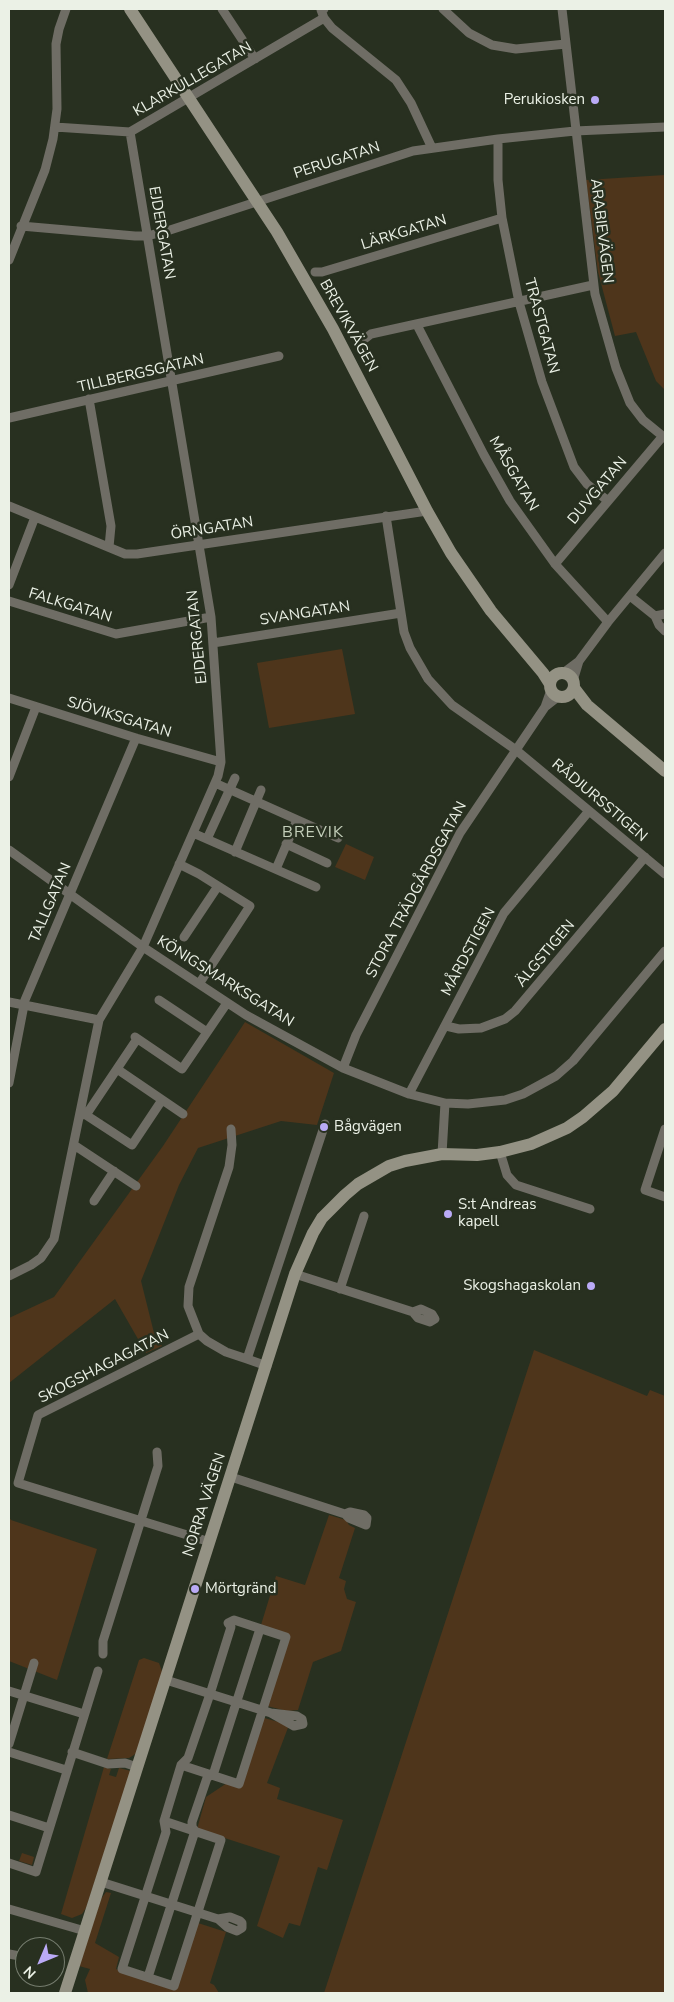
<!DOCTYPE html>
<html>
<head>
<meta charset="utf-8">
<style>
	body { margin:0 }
	#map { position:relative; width:674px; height:2002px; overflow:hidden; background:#283020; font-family:"Nunito Sans",sans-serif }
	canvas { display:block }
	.frame { position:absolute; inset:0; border:10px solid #ebf1e6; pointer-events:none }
	.north { position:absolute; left:15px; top:1937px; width:50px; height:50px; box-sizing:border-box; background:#283020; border:1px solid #767d6f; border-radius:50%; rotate:225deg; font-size:14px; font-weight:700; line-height:20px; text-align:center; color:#ebf1e6 }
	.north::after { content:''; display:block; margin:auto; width:18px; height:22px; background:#baaaf6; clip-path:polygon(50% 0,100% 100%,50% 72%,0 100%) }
</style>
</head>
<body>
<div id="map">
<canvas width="674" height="2002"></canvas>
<div class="frame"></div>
<div class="north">N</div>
</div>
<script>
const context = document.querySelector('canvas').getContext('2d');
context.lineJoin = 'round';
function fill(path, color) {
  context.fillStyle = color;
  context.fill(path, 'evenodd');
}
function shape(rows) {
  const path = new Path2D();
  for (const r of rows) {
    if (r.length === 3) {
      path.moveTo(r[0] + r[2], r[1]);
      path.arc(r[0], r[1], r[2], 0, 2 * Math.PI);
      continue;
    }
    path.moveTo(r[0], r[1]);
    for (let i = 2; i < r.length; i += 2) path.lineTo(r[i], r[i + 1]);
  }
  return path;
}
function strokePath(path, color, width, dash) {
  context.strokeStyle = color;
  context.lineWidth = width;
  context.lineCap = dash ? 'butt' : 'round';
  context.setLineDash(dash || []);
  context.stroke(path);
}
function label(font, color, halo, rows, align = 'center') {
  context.font = font + ' "Nunito Sans",sans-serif';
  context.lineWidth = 5;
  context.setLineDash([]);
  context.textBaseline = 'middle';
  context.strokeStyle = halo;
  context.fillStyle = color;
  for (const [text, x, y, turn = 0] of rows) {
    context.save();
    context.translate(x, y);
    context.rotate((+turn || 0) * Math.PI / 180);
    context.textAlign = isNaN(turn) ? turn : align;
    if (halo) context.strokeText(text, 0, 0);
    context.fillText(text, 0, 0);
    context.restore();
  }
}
const green = shape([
	[665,175,665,390,656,381,636,332,615,336,598,272,586,180],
	[342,649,355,714,269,728,257,663],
	[346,844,374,857,365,880,335,867],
	[245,1022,334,1073,317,1125,281,1121,198,1148,179,1185,141,1281,154,1333,162,1346,146,1353,115,1299,9,1383,9,1318,54,1297,163,1146],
	[534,1350,647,1396,650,1390,665,1396,665,1993,324,1993],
	[329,1515,346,1520,349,1525,355,1528,339,1578,346,1581,344,1589,347,1599,356,1602,341,1651,313,1662,298,1710,287,1711,267,1706,289,1635,261,1625,276,1576,305,1585],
	[9,1517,11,1520,97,1549,57,1680,9,1661],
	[144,1658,159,1663,163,1674,137,1753,129,1758,107,1759,139,1660],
	[261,1717,289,1725,267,1783,280,1788,277,1799,343,1820,327,1870,318,1867,300,1926,289,1923,283,1938,257,1926,280,1856,197,1829,206,1797,227,1783,239,1787],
	[104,1767,111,1769,109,1775,116,1777,119,1768,131,1771,86,1908,82,1914,72,1918,61,1914],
	[22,1853,34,1857,32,1865,19,1861],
	[106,1892,111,1893,95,1943,119,1957,116,1969,177,1989,198,1923,226,1932,210,1983,214,1985,219,1993,88,1993,85,1980,90,1969,79,1966,101,1899]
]);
const street = shape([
	[222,9,255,59],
	[443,9,469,33,492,45,516,49,566,44],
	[562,9,595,294,616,368,630,403,643,420,665,438],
	[324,18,332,28,396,80,411,103,432,148],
	[55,127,130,132,324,18,321,10,324,9],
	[498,139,498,180,502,218,519,302,542,382,574,467,587,484,608,501],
	[21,226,135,236,147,236,167,231,413,151,498,139,575,131,665,127],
	[9,260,45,170,53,139,57,109,56,44,59,29,66,9],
	[315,272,322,272,502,218],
	[417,325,484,455,510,501,555,564,608,622],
	[362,341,371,334,593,285],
	[89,399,111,526,109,547],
	[9,418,279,356],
	[9,506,125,554,137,554,427,511],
	[386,516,404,632,410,648,428,679,452,705,516,750,665,874],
	[555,564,663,436],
	[9,585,35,517],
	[630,596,655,616,659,625,665,631],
	[9,601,116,634,211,617],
	[655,616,665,614],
	[213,643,401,613],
	[563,673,579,661,608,622,665,553],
	[573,681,579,661],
	[9,698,136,738,221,762],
	[545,707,551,690],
	[9,777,36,707],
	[215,783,338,838],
	[193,833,316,887],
	[207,839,235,778],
	[286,844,327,863],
	[9,850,143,947,246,1015,343,1068,409,1094,445,1103,468,1104,505,1100,523,1094,556,1076,573,1061,665,951],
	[235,852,261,790],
	[179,864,199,874,250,906,199,984],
	[276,869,297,820],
	[184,937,218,886],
	[159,1000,207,1032],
	[9,1002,99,1020],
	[446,1026,459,1029,481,1028,505,1019,515,1011,645,857],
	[135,1037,182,1069,227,1003],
	[343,1068,356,1035,460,833,545,707,559,696],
	[117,1069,183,1114],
	[9,1083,25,1000,136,738],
	[409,1094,504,913,589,811],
	[80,1114,86,1115,132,1145,162,1100],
	[86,1115,137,1039],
	[231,1129,232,1145,229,1167,189,1287,188,1306,199,1334,207,1341,226,1352,247,1359,325,1124],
	[665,1129,645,1190,665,1197],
	[74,1145,136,1186],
	[500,1152,507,1175,516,1185,590,1209],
	[442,1154,445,1103],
	[94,1201,114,1171],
	[295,1274,413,1312,418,1318,430,1322,435,1319,432,1314,421,1309,413,1312],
	[9,1276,31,1265,41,1258,54,1239,99,1020,143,947,218,776,221,762,211,617,130,132],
	[340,1289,364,1216],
	[199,1334,38,1415,18,1483,210,1542],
	[247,1359,267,1366],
	[231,1477,345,1514,349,1518,366,1525,367,1518,364,1515,350,1512,345,1514],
	[103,1654,103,1641,158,1466,157,1452],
	[166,1680,271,1713,294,1726,303,1724,302,1719,297,1716,271,1713],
	[9,1691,84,1714],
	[9,1744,34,1663],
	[9,1752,66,1770],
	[72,1752,108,1764,125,1763,137,1767],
	[9,1815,49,1828],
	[164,1821,221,1840,174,1986,122,1969,166,1832,164,1821,181,1765,188,1758,210,1694,231,1627,228,1623,234,1620,286,1637,239,1784,181,1765],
	[9,1863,36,1872,98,1671],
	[101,1882,218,1919,227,1927,237,1931,242,1928,242,1923,240,1921,230,1917,218,1919],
	[9,1909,85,1931],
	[9,1954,25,1957],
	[148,1977,195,1831,192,1827,192,1822,207,1778,214,1772,260,1629]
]);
const secondary = shape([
	[130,9,277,232,333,329,427,511,451,553,491,611,543,673,550,684],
	[562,685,12],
	[574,688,587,705,665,771],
	[65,1993,295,1274,313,1233,322,1218,345,1195,358,1184,389,1166,405,1161,442,1154,477,1155,500,1152,531,1144,567,1128,583,1117,613,1091,665,1029]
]);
const markers = [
	[595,100,5,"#baaaf6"],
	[324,1127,5,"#baaaf6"],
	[448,1214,5,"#baaaf6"],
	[591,1286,5,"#baaaf6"],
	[195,1589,5,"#baaaf6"]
];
const streetNames = [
	["KLARKULLEGATAN",193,80,-30],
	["PERUGATAN",337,161,-18],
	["ARABIEVÄGEN",601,231,83],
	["EJDERGATAN",161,233,80],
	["LÄRKGATAN",404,233,-17],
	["BREVIKVÄGEN",348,326,61],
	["TRASTGATAN",541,326,75],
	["TILLBERGSGATAN",141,374,-13],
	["MÅSGATAN",513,474,60],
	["DUVGATAN",598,491,-50],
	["ÖRNGATAN",212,529,-9],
	["FALKGATAN",70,606,17],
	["SVANGATAN",305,614,-9],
	["EJDERGATAN",198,637,-96],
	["SJÖVIKSGATAN",119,718,17],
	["RÅDJURSSTIGEN",599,801,40],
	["STORA TRÄDGÅRDSGATAN",417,890,-62],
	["TALLGATAN",51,903,-67],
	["MÅRDSTIGEN",469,952,-62],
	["ÄLGSTIGEN",546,954,-50],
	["KÖNIGSMARKSGATAN",225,982,32],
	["SKOGSHAGAGATAN",104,1367,-27],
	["NORRA VÄGEN",205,1505,-72]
];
const poiNames = [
	["Perukiosken",585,100,"right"],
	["Bågvägen",334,1127],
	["S:t Andreas",458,1205],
	["kapell",458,1222],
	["Skogshagaskolan",581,1286,"right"],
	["Mörtgränd",205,1589]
];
const neighbourhoodNames = [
	["BREVIK",313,833]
];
fill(green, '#4e351b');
strokePath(street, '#6f6d65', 9);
strokePath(secondary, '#949284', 12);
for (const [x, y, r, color] of markers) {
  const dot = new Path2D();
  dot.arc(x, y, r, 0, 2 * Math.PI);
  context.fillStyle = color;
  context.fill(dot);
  strokePath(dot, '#283020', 2);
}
label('15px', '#ebf1e6', '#283020', streetNames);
label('15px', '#ebf1e6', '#283020', poiNames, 'left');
context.letterSpacing = '1px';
label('16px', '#c4cfba', '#283020', neighbourhoodNames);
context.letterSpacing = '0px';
</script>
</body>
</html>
